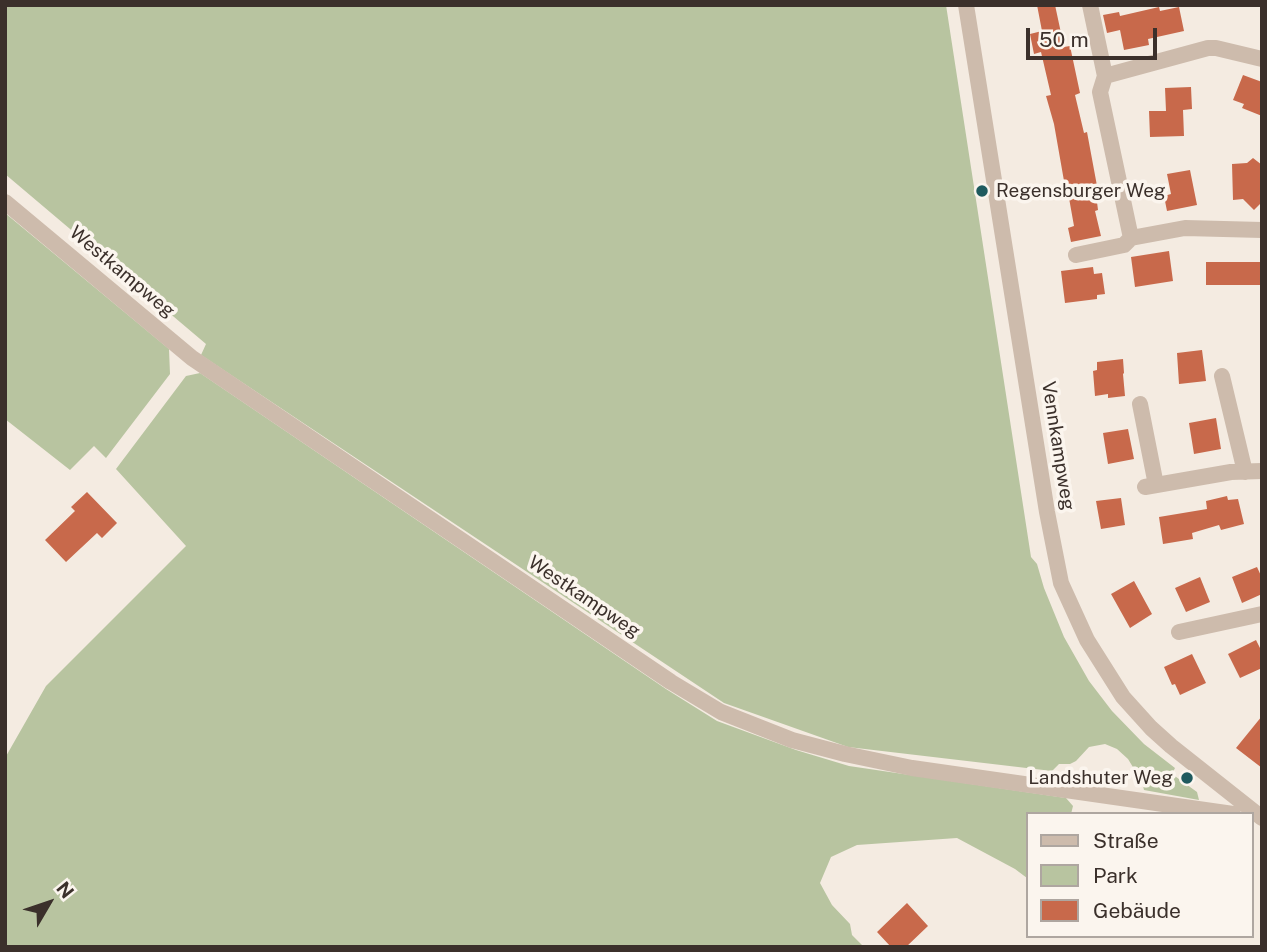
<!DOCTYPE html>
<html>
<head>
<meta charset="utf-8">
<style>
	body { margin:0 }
	#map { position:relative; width:1267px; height:952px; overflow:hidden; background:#f4ebe1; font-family:"Public Sans",sans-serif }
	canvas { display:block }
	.frame { position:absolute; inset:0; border:7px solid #3b302b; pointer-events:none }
	.legend { position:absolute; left:1026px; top:812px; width:228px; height:126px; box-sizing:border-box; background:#fbf5ee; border:2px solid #aea6a0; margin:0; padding:9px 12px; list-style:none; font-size:21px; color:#3b302b }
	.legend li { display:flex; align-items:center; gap:14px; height:35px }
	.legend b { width:35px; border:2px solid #aea6a0 }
	.north { position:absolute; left:14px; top:868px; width:70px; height:70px; -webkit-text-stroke:5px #fbf5ee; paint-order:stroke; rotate:51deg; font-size:19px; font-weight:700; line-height:28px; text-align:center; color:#3b302b }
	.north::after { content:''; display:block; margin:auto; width:24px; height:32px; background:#3b302b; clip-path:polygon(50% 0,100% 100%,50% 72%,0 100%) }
	.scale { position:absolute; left:1026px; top:28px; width:131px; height:32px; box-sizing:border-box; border:4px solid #3b302b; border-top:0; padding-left:9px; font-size:21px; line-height:24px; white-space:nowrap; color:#3b302b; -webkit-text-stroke:5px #fbf5ee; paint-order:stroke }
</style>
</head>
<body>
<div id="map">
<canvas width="1267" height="952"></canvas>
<div class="frame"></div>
<ul class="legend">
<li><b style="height:9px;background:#cdbbac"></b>Straße</li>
<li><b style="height:19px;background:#b8c4a0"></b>Park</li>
<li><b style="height:19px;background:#c8694b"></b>Gebäude</li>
</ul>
<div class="north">N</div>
<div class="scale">50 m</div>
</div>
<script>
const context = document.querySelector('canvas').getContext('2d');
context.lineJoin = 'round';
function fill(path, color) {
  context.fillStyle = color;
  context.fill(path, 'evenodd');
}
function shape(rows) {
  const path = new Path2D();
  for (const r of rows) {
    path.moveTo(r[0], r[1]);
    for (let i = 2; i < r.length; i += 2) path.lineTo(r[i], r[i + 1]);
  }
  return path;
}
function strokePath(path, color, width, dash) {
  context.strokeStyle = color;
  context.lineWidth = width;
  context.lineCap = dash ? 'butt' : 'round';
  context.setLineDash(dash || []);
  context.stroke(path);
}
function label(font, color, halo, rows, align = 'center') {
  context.font = font + ' "Public Sans",sans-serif';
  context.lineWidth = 7;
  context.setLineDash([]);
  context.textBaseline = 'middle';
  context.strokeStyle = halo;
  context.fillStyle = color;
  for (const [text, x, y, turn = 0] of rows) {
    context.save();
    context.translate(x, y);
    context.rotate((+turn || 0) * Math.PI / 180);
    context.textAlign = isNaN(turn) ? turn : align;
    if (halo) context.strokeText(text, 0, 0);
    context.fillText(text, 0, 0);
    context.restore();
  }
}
const green = shape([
	[5,5,946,5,1031,557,1037,564,1044,588,1064,637,1089,681,1112,711,1144,744,1175,768,1172,774,1197,792,1199,800,1144,790,1142,782,1128,759,1117,749,1105,744,1089,747,1076,761,1070,764,1059,764,1052,771,848,747,724,703,201,355,206,344,5,174],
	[5,213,169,349,170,374,106,458,94,446,70,470,5,419],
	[200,373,666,689,717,721,796,750,849,766,1066,798,1073,806,1071,814,1027,814,1027,878,1015,869,957,838,857,845,831,857,820,883,832,905,850,924,852,935,864,947,5,947,5,758,46,686,186,546,116,469,186,376]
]);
const building = shape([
	[1037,5,1055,5,1064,47,1070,46,1080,93,1075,95,1084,133,1087,132,1100,202,1097,202,1098,210,1095,211,1101,236,1071,242,1068,228,1074,226,1069,198,1067,198,1054,124,1046,96,1051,95,1041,52,1034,54,1030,34,1042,31],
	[1159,7,1160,11,1179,7,1184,31,1148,39,1149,45,1124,50,1120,30,1107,33,1103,15,1119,12,1120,16],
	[1243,75,1262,82,1262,116,1242,108,1244,104,1233,100],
	[1191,87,1192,109,1183,110,1184,136,1150,137,1149,111,1166,111,1165,88],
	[1253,158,1262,165,1262,202,1254,210,1243,199,1233,200,1232,164,1247,163],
	[1190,170,1197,205,1167,211,1164,196,1171,194,1167,174],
	[1169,251,1173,281,1135,287,1131,257],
	[1206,262,1262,262,1262,285,1206,285],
	[1093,267,1094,274,1102,273,1105,294,1097,295,1097,299,1065,303,1061,271],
	[1202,350,1206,381,1179,384,1177,353],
	[1123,359,1124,373,1123,374,1125,396,1108,398,1108,394,1095,396,1093,371,1097,370,1097,362],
	[1216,418,1221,449,1194,454,1189,423],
	[1128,429,1134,459,1108,464,1103,433],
	[87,492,117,523,102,538,97,533,66,562,45,540,75,511,71,507],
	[1227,496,1228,500,1238,499,1244,524,1221,530,1219,525,1192,533,1193,539,1163,544,1159,517,1207,509,1206,501],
	[1121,498,1125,525,1101,529,1096,501],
	[1257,567,1262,578,1262,594,1242,603,1232,577],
	[1200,577,1210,602,1186,612,1175,588],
	[1134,581,1152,614,1130,628,1111,594],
	[1256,640,1262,652,1262,668,1240,678,1228,654],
	[1192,654,1206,683,1180,695,1175,684,1172,685,1164,667],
	[1262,716,1262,768,1236,748],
	[907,903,928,926,906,947,891,947,877,932]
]);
const street = shape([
	[966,5,1047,512,1061,583,1087,640,1123,697,1151,728,1171,746,1262,818],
	[1090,5,1105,76],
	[1262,59,1216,48,1208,48,1105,76,1100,92,1131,238,1185,228,1262,230],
	[5,202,192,358,671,682,721,712,792,740,845,754,912,768,1233,814],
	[1076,255,1124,245,1131,238],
	[1222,376,1245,472],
	[1140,404,1156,485],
	[1145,487,1231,472,1262,471],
	[1179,632,1262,614]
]);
const markers = [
	[982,191,7,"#1f5a5e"],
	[1187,778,7,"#1f5a5e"]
];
const poiNames = [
	["Regensburger Weg",996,191],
	["Landshuter Weg",1173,778,"right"]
];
const streetNames = [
	["Westkampweg",122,272,40],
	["Vennkampweg",1058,446,81],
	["Westkampweg",584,597,34]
];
fill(green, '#b8c4a0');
fill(building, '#c8694b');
strokePath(street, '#cdbbac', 16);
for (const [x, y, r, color] of markers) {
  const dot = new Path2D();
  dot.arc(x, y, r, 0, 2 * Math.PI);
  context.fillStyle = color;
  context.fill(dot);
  strokePath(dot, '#fbf5ee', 2.5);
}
label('19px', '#3b302b', '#fbf5ee', poiNames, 'left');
label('19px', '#3b302b', '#fbf5ee', streetNames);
</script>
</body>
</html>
